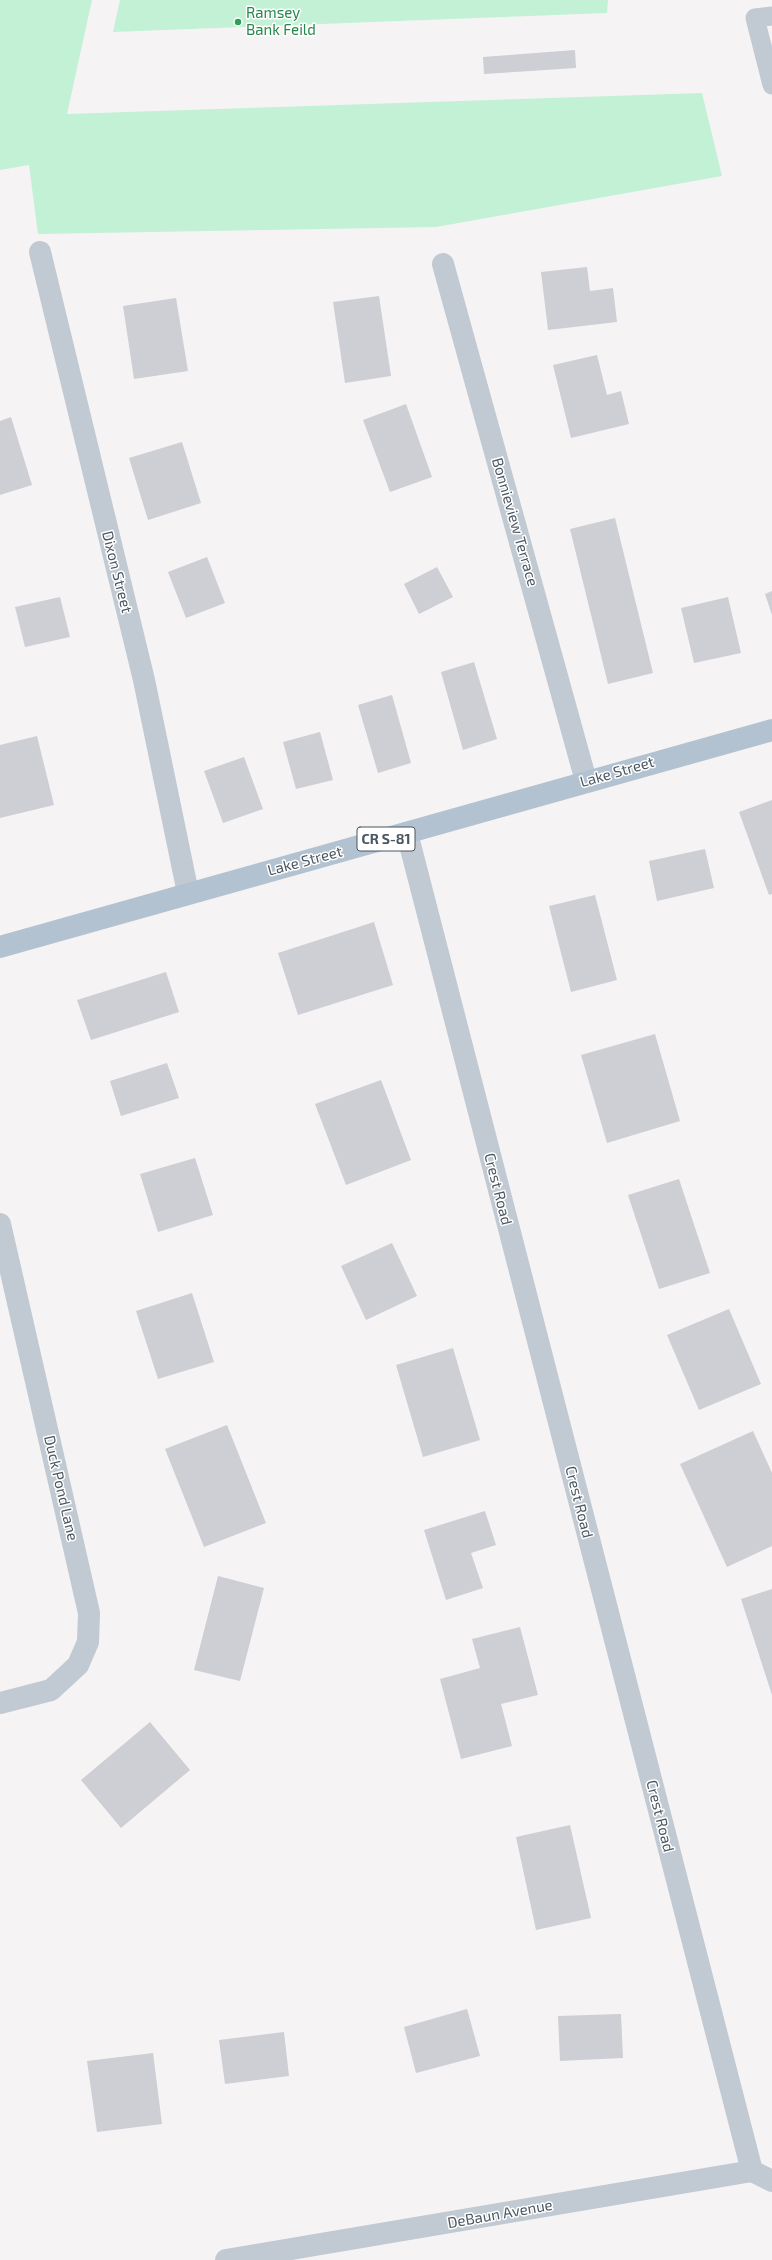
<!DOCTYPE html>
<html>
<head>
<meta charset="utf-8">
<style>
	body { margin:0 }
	canvas { display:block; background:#f5f3f3 }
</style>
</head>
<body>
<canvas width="772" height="2260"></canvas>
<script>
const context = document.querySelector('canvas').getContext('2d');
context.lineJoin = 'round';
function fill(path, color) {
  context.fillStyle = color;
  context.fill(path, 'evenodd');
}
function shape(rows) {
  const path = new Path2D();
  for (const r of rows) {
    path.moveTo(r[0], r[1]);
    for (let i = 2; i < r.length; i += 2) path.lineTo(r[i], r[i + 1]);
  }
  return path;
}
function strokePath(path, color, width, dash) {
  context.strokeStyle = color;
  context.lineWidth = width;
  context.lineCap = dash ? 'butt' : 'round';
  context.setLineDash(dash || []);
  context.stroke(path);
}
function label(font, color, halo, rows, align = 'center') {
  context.font = font + ' "Exo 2",sans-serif';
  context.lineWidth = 3;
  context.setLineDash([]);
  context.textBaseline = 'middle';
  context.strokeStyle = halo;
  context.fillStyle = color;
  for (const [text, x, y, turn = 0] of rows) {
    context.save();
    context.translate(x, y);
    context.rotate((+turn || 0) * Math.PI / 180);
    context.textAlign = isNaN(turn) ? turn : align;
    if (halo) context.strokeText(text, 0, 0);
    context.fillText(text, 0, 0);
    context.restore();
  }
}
const green = shape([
	[0,0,92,0,67,114,702,93,722,176,436,227,38,234,29,165,0,170],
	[120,0,608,0,607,13,113,32]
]);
const building = shape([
	[575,50,576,68,484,74,483,57],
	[587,267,590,291,613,288,617,322,548,330,541,272],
	[379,296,391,376,345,383,333,302],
	[176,298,188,371,134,379,123,306],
	[597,355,607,395,621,391,629,424,571,438,553,365],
	[406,404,432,477,390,492,363,420],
	[11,417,32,485,0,495,0,421],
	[182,442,201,503,148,520,129,458],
	[615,518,653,673,608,684,570,529],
	[207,557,225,603,186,618,168,572],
	[437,567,453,597,419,614,404,584],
	[772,591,772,615,765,594],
	[60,597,70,637,25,647,15,607],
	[728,597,741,653,694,663,681,608],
	[474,662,497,739,463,750,441,672],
	[392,695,411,763,378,773,358,705],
	[320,732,333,780,296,789,283,742],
	[37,736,54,805,0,818,0,745],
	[244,757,263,809,223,823,204,771],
	[772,800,772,894,769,895,739,812],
	[705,849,714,888,657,901,649,861],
	[595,895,617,980,571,992,549,906],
	[374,922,393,985,298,1015,278,953],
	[166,972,179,1012,91,1040,77,1000],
	[655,1034,680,1121,607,1143,581,1055],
	[167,1063,179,1098,121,1116,110,1081],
	[381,1080,411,1160,346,1185,315,1104],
	[195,1158,213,1215,158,1232,140,1174],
	[679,1179,710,1273,659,1289,628,1195],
	[392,1243,417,1296,366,1320,341,1266],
	[192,1293,214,1362,158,1379,136,1311],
	[729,1309,761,1384,699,1410,667,1335],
	[453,1348,480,1440,423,1457,396,1365],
	[227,1425,266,1523,204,1547,165,1449],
	[753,1431,772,1473,772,1546,727,1567,680,1464],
	[485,1511,496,1545,471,1553,483,1588,446,1600,424,1530],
	[218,1576,264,1588,240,1681,194,1670],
	[772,1589,772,1695,741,1599],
	[520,1627,538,1695,501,1704,512,1746,461,1759,440,1679,480,1668,472,1639],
	[150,1722,190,1770,121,1828,81,1780],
	[570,1825,591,1918,536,1930,516,1837],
	[467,2009,480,2056,416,2073,404,2027],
	[621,2014,623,2058,560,2061,558,2016],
	[284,2032,289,2076,225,2084,219,2040],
	[153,2053,162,2124,97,2132,87,2061]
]);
const lane = shape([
	[772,16,755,18,772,85]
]);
const street = shape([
	[40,252,144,680,188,893],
	[443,264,586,781],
	[407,833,752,2171],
	[0,1224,89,1613,88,1642,78,1665,51,1690,0,1703],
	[226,2260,752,2171,772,2181]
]);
const primary = shape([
	[0,947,772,730]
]);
const markers = [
	[238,22,4,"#2e9e5b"]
];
const shields = [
	[386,839,58]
];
const shieldNames = [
	["CR S-81",386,839]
];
const leisureNames = [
	["Ramsey",246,13],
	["Bank Feild",246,30]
];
const streetNames = [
	["Bonnieview Terrace",515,522,74],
	["Dixon Street",117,572,76],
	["Lake Street",617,772,-16],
	["Lake Street",305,861,-15],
	["Crest Road",498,1189,76],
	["Duck Pond Lane",61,1488,77],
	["Crest Road",579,1502,76],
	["Crest Road",660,1816,76],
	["DeBaun Avenue",500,2214,-10]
];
fill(green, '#c3f1d5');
fill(building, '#cdcfd5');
strokePath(lane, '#c1cad2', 19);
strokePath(street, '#c1cad2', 22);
strokePath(primary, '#b3c2d1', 22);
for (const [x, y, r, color] of markers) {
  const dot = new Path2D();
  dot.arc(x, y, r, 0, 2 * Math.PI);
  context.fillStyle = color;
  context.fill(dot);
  strokePath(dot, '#fff', 1.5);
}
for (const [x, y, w] of shields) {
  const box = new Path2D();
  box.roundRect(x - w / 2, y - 12, w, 24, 3);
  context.fillStyle = '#fff';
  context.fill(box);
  strokePath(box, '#4a5661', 1);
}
label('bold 14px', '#4a5661', null, shieldNames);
label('15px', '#27864d', '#fff', leisureNames, 'left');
label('15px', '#4a5661', '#fff', streetNames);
</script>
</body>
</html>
